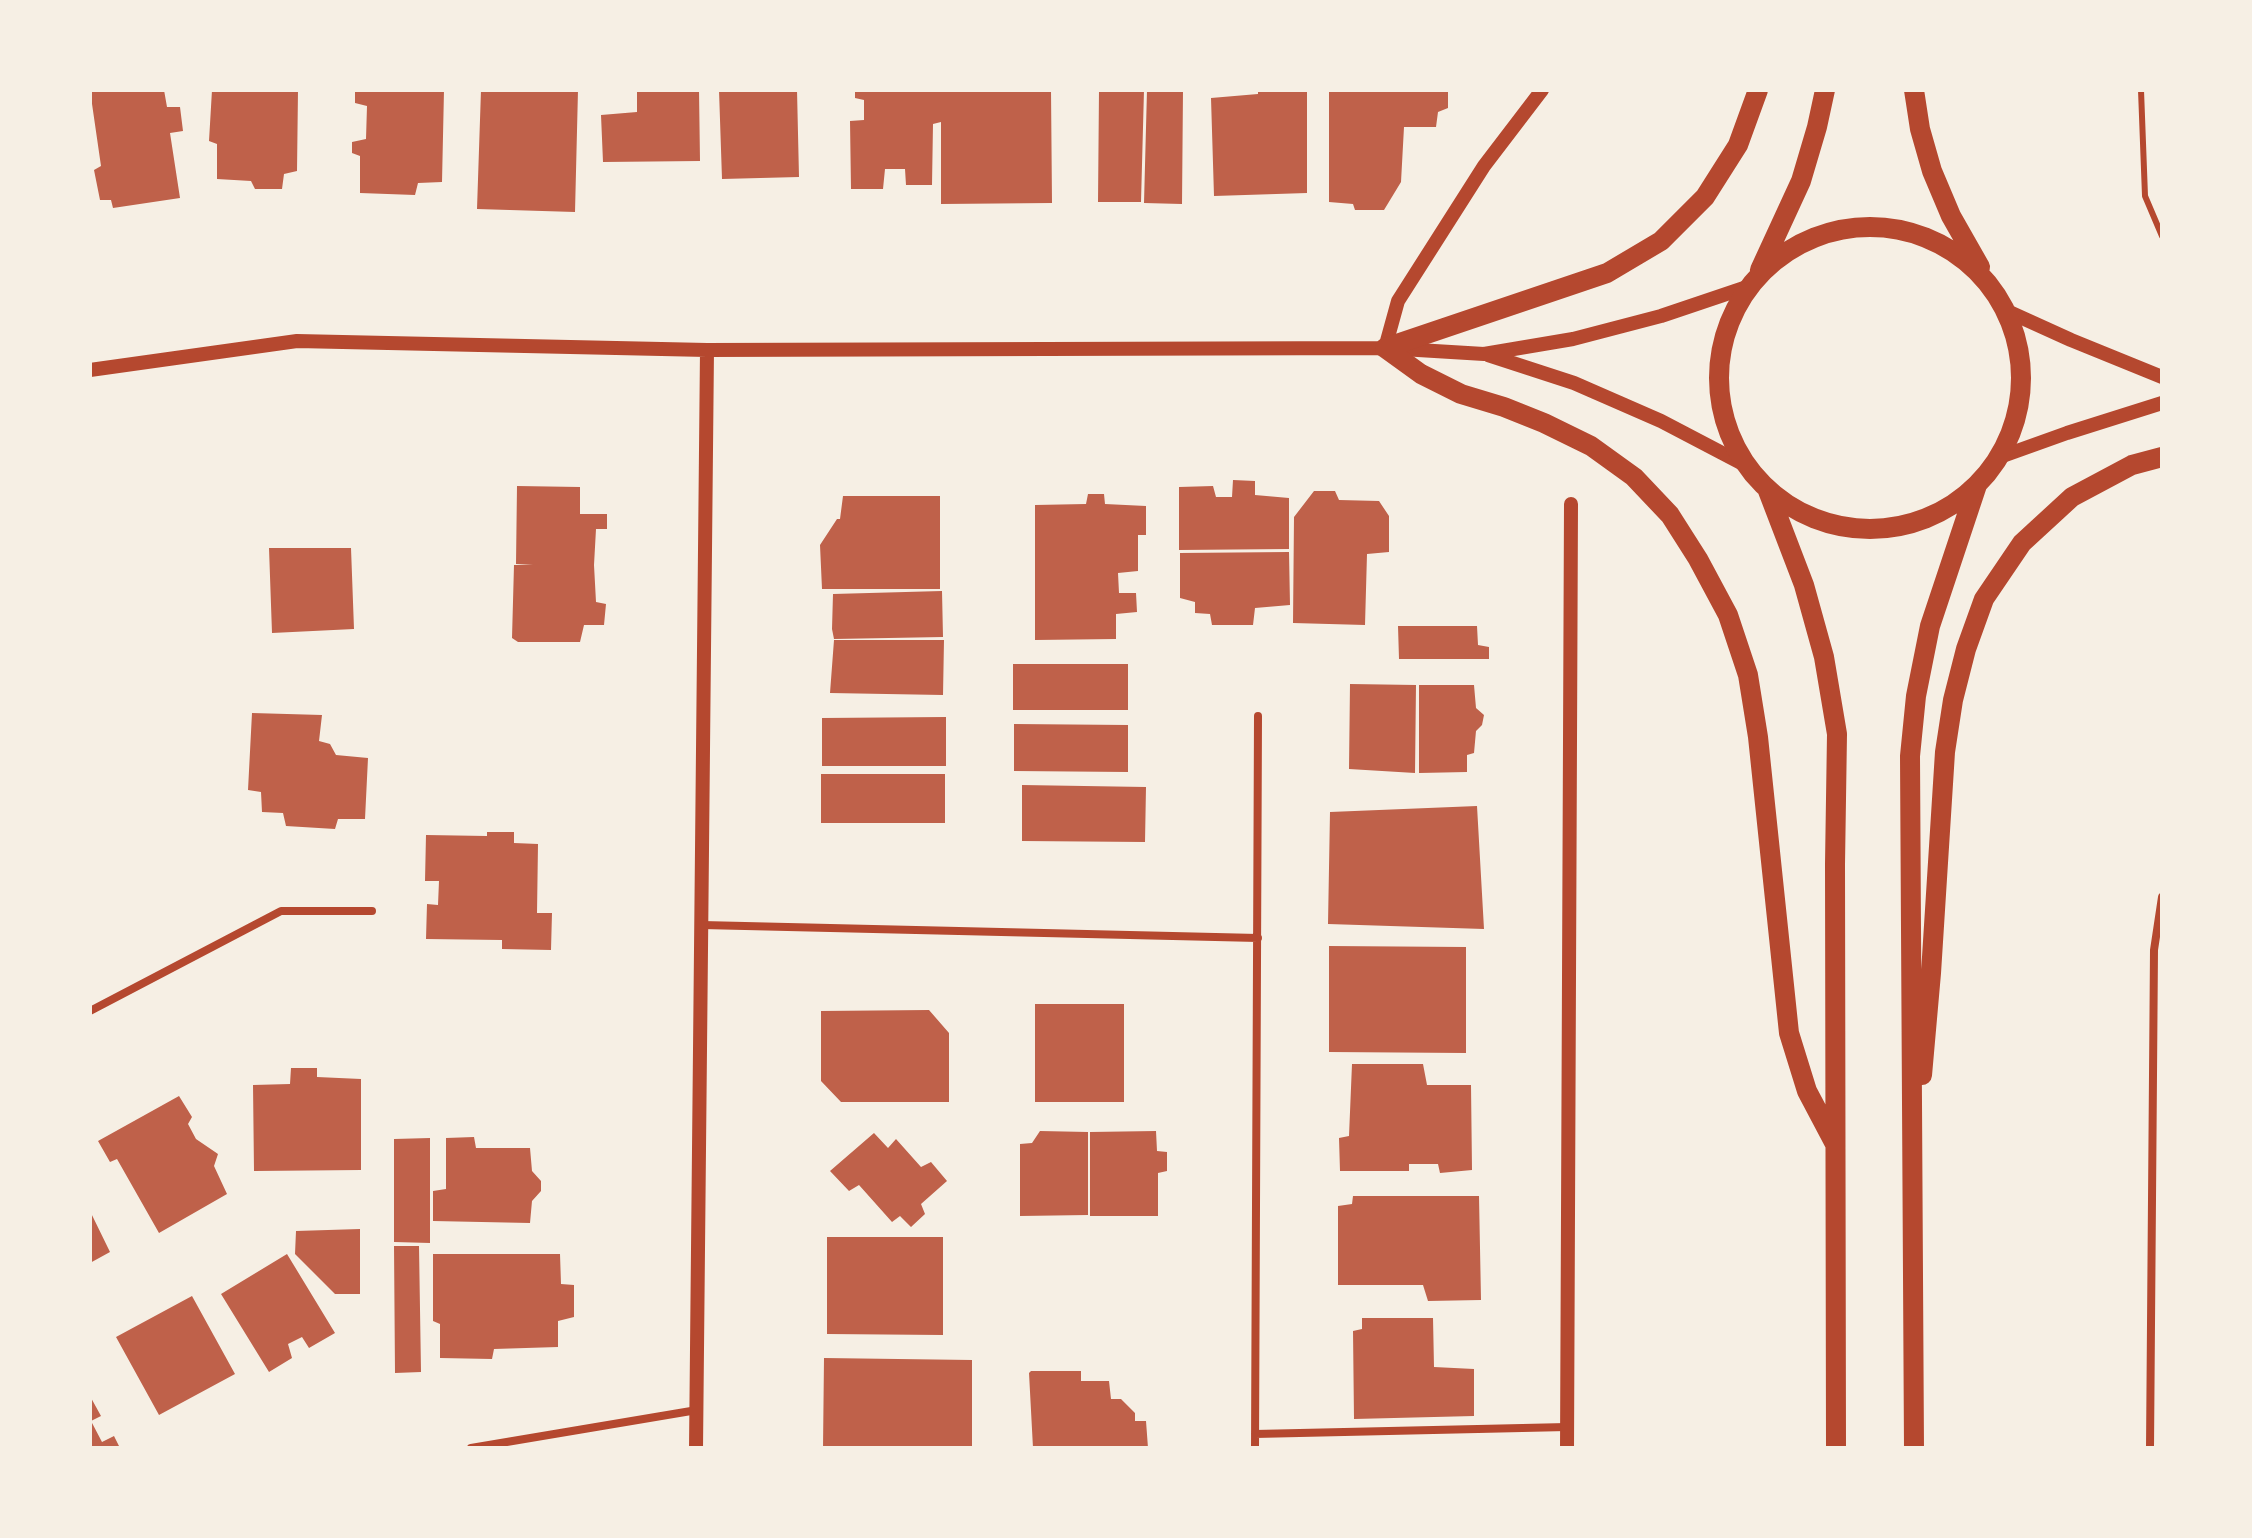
<!DOCTYPE html>
<html>
<head>
<meta charset="utf-8">
<style>
	body { margin:0 }
	#map { position:relative; width:2252px; height:1538px; overflow:hidden; background:#f6efe4; font-family:"Noto Sans",sans-serif }
	canvas { display:block }
	.frame { position:absolute; inset:0; border:92px solid #f6efe4; pointer-events:none }
</style>
</head>
<body>
<div id="map">
<canvas width="2252" height="1538"></canvas>
<div class="frame"></div>
</div>
<script>
const context = document.querySelector('canvas').getContext('2d');
context.lineJoin = 'round';
function fill(path, color) {
  context.fillStyle = color;
  context.fill(path, 'evenodd');
}
function shape(rows) {
  const path = new Path2D();
  for (const r of rows) {
    if (r.length === 3) {
      path.moveTo(r[0] + r[2], r[1]);
      path.arc(r[0], r[1], r[2], 0, 2 * Math.PI);
      continue;
    }
    path.moveTo(r[0], r[1]);
    for (let i = 2; i < r.length; i += 2) path.lineTo(r[i], r[i + 1]);
  }
  return path;
}
function strokePath(path, color, width, dash) {
  context.strokeStyle = color;
  context.lineWidth = width;
  context.lineCap = dash ? 'butt' : 'round';
  context.setLineDash(dash || []);
  context.stroke(path);
}
const building = shape([
	[90,90,164,90,167,107,180,107,183,131,170,133,180,198,113,208,111,200,100,200,94,170,101,166],
	[212,90,298,90,297,171,284,174,282,189,255,189,251,181,217,179,217,144,209,141],
	[355,90,444,90,442,182,418,183,415,195,360,193,360,156,352,153,352,142,366,139,367,106,355,103],
	[481,90,578,90,575,212,477,209],
	[637,90,699,90,700,161,603,162,601,115,637,112],
	[719,90,797,90,799,177,722,179],
	[855,90,1051,90,1052,203,941,204,941,122,933,124,932,185,906,185,905,169,885,169,883,189,851,189,850,121,864,120,864,100,855,98],
	[1099,90,1144,90,1141,202,1098,202],
	[1147,90,1183,90,1182,204,1144,203],
	[1258,90,1307,90,1307,193,1214,196,1211,98,1258,94],
	[1329,90,1448,90,1448,108,1438,112,1436,127,1404,127,1401,182,1384,210,1355,210,1353,204,1329,202],
	[1233,480,1255,481,1255,495,1289,498,1289,549,1179,550,1179,487,1213,486,1216,497,1232,497],
	[517,486,580,487,580,514,607,514,607,529,596,529,594,565,596,602,606,604,604,625,584,625,580,642,518,642,512,638,514,565,533,565,516,564],
	[1314,491,1335,491,1339,500,1379,501,1389,516,1389,552,1367,554,1365,625,1293,623,1294,517],
	[1088,494,1104,494,1105,504,1146,506,1146,535,1138,535,1138,571,1118,573,1119,593,1136,593,1137,612,1116,614,1116,639,1035,640,1035,505,1086,504],
	[843,496,940,496,940,589,822,589,820,545,837,519,840,519],
	[269,548,351,548,354,629,272,633],
	[1289,552,1290,605,1255,608,1253,625,1212,625,1210,614,1195,613,1195,602,1180,598,1180,553],
	[942,591,943,637,834,639,832,629,833,594],
	[1398,626,1477,626,1478,645,1489,647,1489,659,1399,659],
	[834,640,944,640,943,695,830,693],
	[1013,664,1128,664,1128,710,1013,710],
	[1350,684,1416,685,1415,773,1349,769],
	[1419,685,1474,685,1476,708,1484,715,1482,725,1476,731,1474,753,1467,755,1467,772,1419,773],
	[252,713,322,715,319,741,330,744,336,755,368,758,365,819,338,819,335,829,286,826,283,813,262,812,261,792,248,790],
	[946,717,946,766,822,766,822,718],
	[1014,724,1128,725,1128,772,1014,771],
	[821,774,945,774,945,823,821,823],
	[1022,785,1146,787,1145,842,1022,841],
	[1477,806,1484,929,1328,924,1330,812],
	[487,832,514,832,514,843,538,844,537,913,552,913,551,950,502,949,502,940,426,939,427,904,438,905,439,881,425,881,426,835,487,836],
	[1329,946,1466,947,1466,1053,1329,1052],
	[1035,1004,1124,1004,1124,1102,1035,1102],
	[929,1010,949,1033,949,1102,841,1102,821,1081,821,1011],
	[1352,1064,1423,1064,1427,1085,1471,1085,1472,1170,1440,1173,1438,1164,1409,1164,1409,1171,1340,1171,1339,1138,1349,1136],
	[291,1068,317,1068,317,1077,361,1079,361,1170,254,1171,253,1085,290,1084],
	[179,1096,192,1117,188,1124,196,1139,218,1154,214,1166,227,1194,159,1233,117,1159,110,1162,98,1141],
	[1040,1131,1088,1132,1088,1215,1020,1216,1020,1144,1032,1143],
	[1156,1131,1157,1151,1167,1152,1167,1171,1158,1173,1158,1216,1090,1216,1090,1132],
	[874,1133,888,1148,896,1139,921,1167,931,1162,947,1181,921,1204,925,1214,911,1227,900,1216,892,1222,859,1185,849,1191,830,1171],
	[474,1137,476,1148,530,1148,532,1171,541,1181,541,1191,532,1201,530,1223,433,1221,433,1191,446,1189,446,1138],
	[430,1138,430,1243,394,1242,394,1139],
	[1353,1196,1479,1196,1481,1300,1428,1301,1423,1285,1338,1285,1338,1206,1352,1204],
	[90,1211,110,1252,90,1263],
	[360,1229,360,1294,335,1294,295,1254,296,1231],
	[827,1237,943,1237,943,1335,827,1334],
	[394,1246,419,1246,421,1372,395,1373],
	[287,1254,335,1333,309,1348,302,1337,288,1344,292,1358,269,1372,221,1294],
	[433,1254,560,1254,561,1284,574,1285,574,1317,558,1321,558,1347,494,1349,492,1359,440,1358,440,1324,433,1321],
	[192,1296,235,1374,159,1415,116,1337],
	[1362,1318,1433,1318,1434,1367,1474,1369,1474,1416,1354,1419,1353,1331,1362,1329],
	[824,1358,972,1360,972,1448,823,1448],
	[1031,1371,1081,1371,1081,1381,1109,1381,1111,1399,1121,1399,1135,1413,1135,1421,1146,1421,1148,1448,1033,1448,1029,1373],
	[90,1396,101,1416,91,1421,102,1442,114,1436,120,1448,90,1448]
]);
const service = shape([
	[2141,90,2145,196,2162,236]
]);
const minor = shape([
	[702,925,1258,938],
	[90,1011,281,911,372,911],
	[1255,1434,1567,1427],
	[471,1448,697,1410],
	[1255,1448,1258,716],
	[2150,1448,2154,950,2162,897]
]);
const tertiary = shape([
	[2007,311,2071,340,2162,377],
	[1385,348,1398,301,1484,166,1542,90],
	[1488,355,1574,383,1661,421,1745,465],
	[90,370,297,341,707,350,1385,348,1484,354,1573,339,1661,316,1747,287],
	[2000,457,2067,433,2162,403],
	[696,1448,707,350],
	[1567,1448,1571,504]
]);
const primary = shape([
	[1914,90,1920,129,1932,171,1951,216,1980,267],
	[1870,378,151],
	[1760,270,1801,181,1817,127,1825,90],
	[1385,348,1421,374,1461,394,1504,407,1544,423,1591,446,1634,477,1670,515,1698,559,1728,615,1748,675,1758,737,1789,1033,1807,1091,1835,1144],
	[1385,348,1607,273,1661,241,1705,197,1738,145,1758,90],
	[1768,491,1804,585,1824,657,1837,734,1835,864,1836,1448],
	[1922,1075,1931,973,1945,752,1953,700,1966,649,1984,599,2022,543,2072,497,2132,465,2162,457],
	[1914,1448,1910,756,1916,696,1930,626,1977,485]
]);
fill(building, '#bf614a');
strokePath(service, '#b5482f', 6);
strokePath(minor, '#b5482f', 8);
strokePath(tertiary, '#b5482f', 14);
strokePath(primary, '#b5482f', 20);
</script>
</body>
</html>
